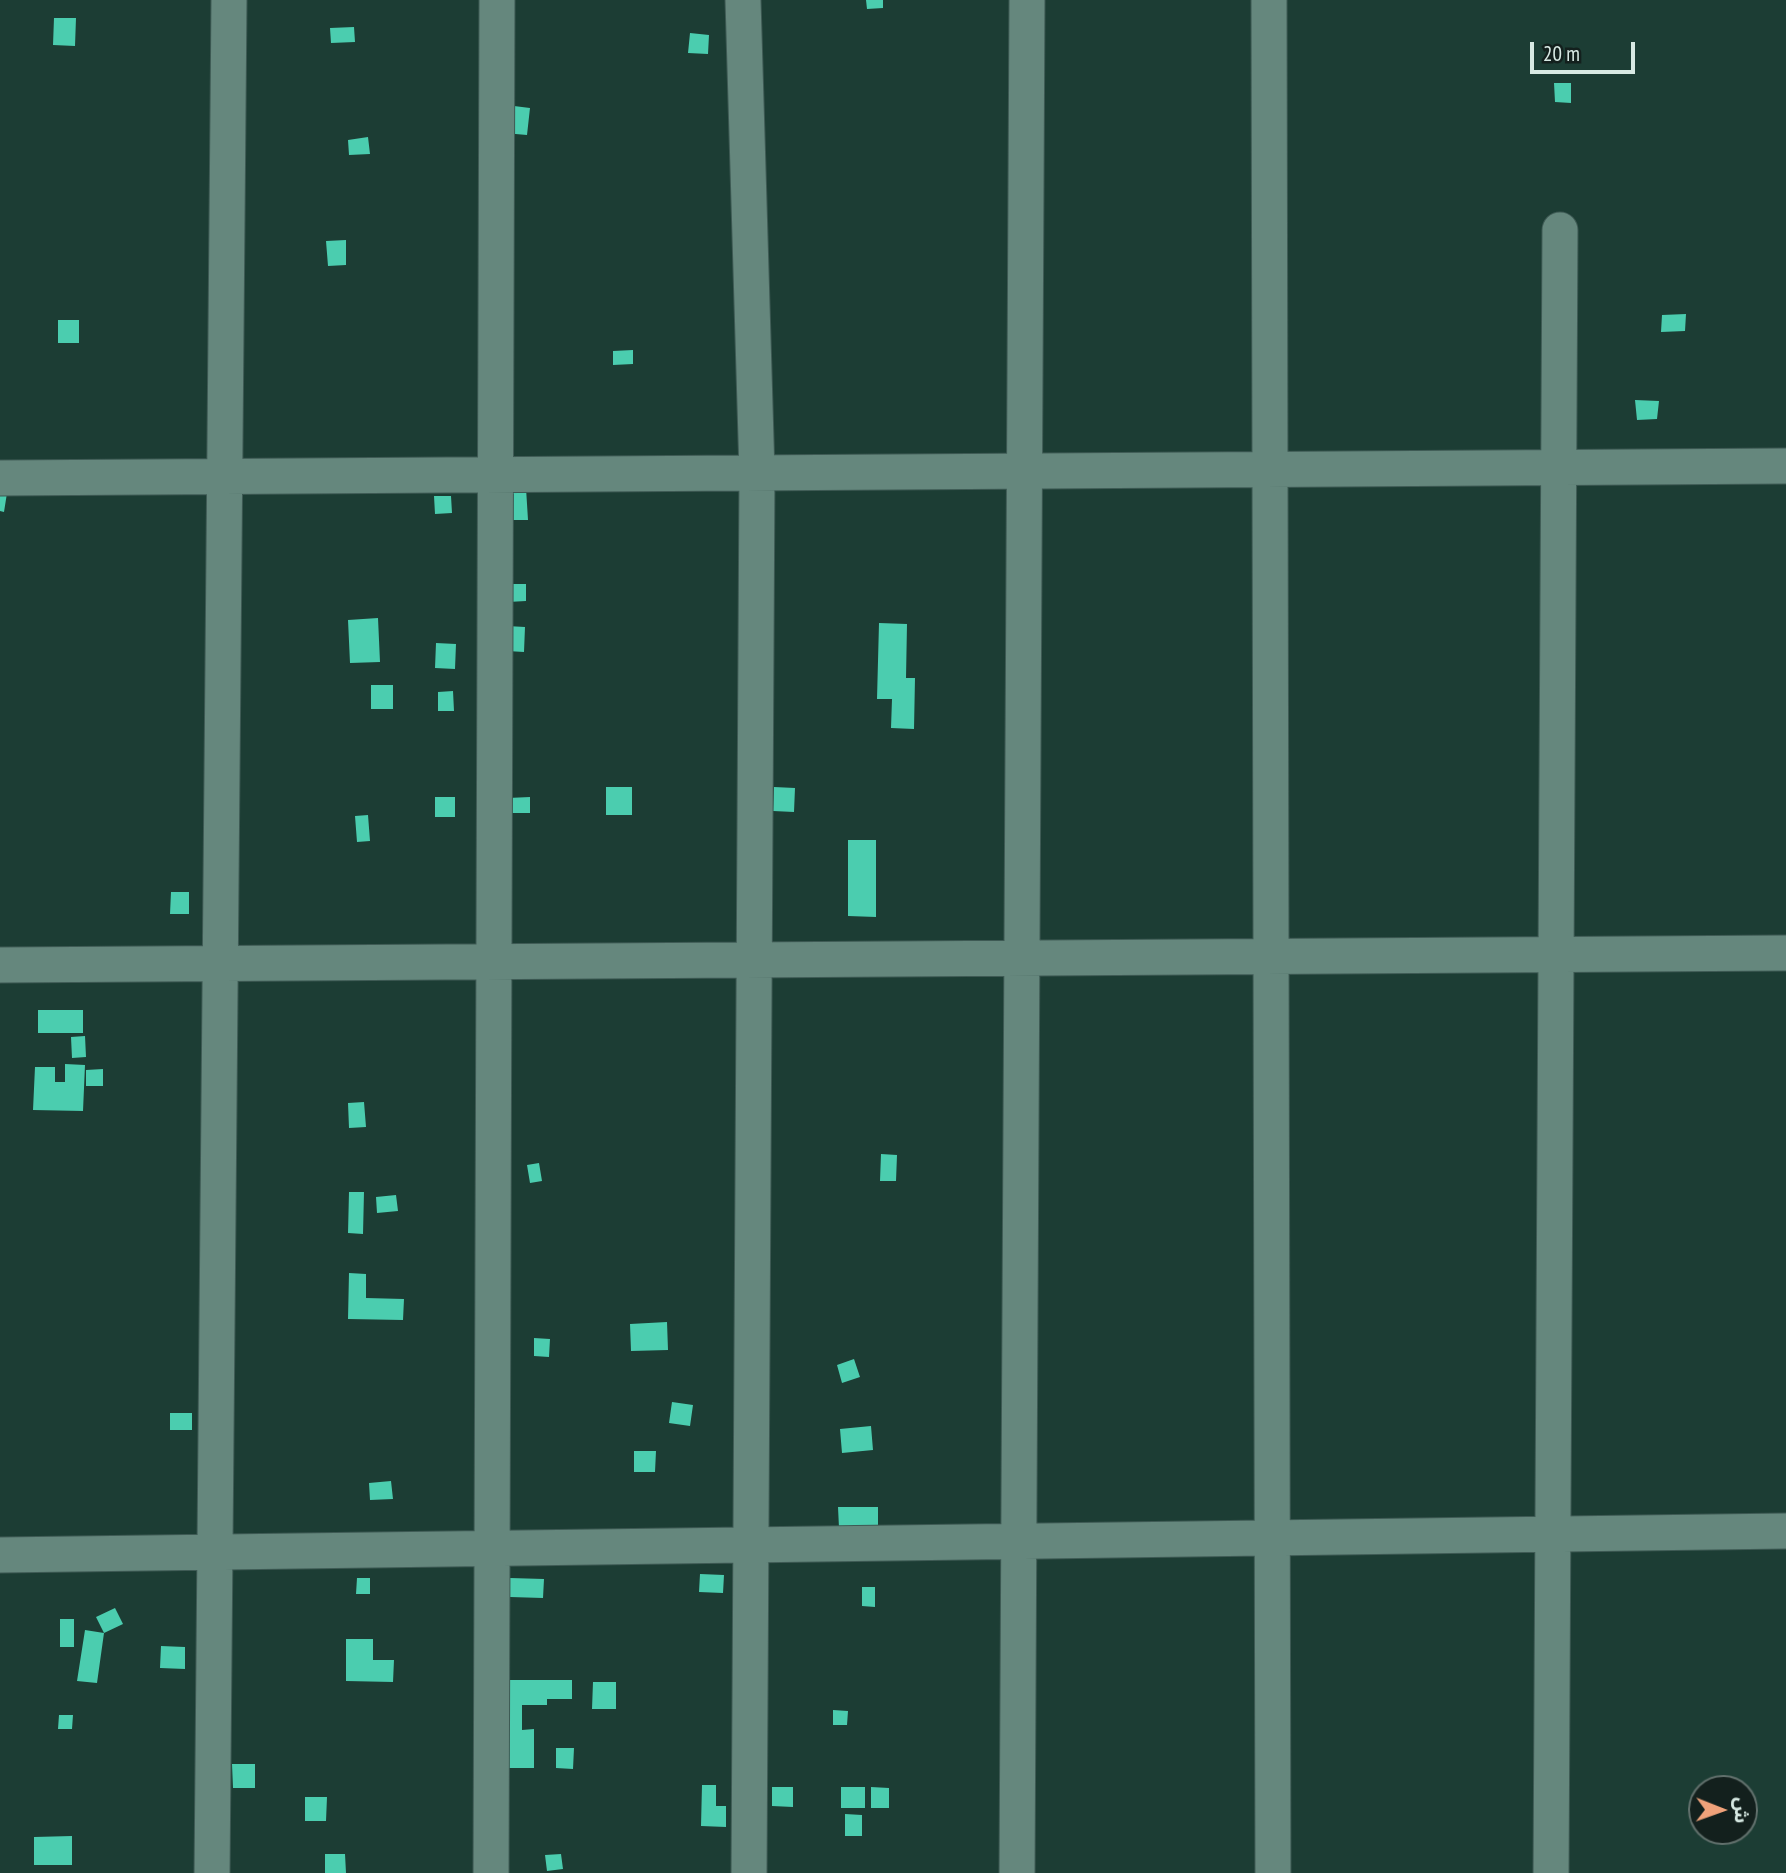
<!DOCTYPE html>
<html>
<head>
<meta charset="utf-8">
<style>
	body { margin:0 }
	#map { position:relative; width:1786px; height:1873px; overflow:hidden; background:#1c3d34; font-family:"PT Sans Narrow","Noto Sans Arabic",sans-serif }
	canvas { display:block }
	.north { position:absolute; left:1688px; top:1775px; width:70px; height:70px; box-sizing:border-box; background:#13201d; border:2px solid #61706c; border-radius:50%; rotate:91deg; font-size:19px; font-weight:700; line-height:28px; text-align:center; color:#d7e9e3 }
	.north::after { content:''; display:block; margin:auto; width:24px; height:32px; background:#f0a27a; clip-path:polygon(50% 0,100% 100%,50% 72%,0 100%) }
	.scale { position:absolute; left:1530px; top:42px; width:105px; height:32px; box-sizing:border-box; border:4px solid #d7e9e3; border-top:0; padding-left:9px; font-size:21px; line-height:24px; white-space:nowrap; color:#d7e9e3; -webkit-text-stroke:5px #13201d; paint-order:stroke }
</style>
</head>
<body>
<div id="map">
<canvas width="1786" height="1873"></canvas>
<div class="north">ش</div>
<div class="scale">20 m</div>
</div>
<script>
const context = document.querySelector('canvas').getContext('2d');
context.lineJoin = 'round';
function fill(path, color) {
  context.fillStyle = color;
  context.fill(path, 'evenodd');
}
function shape(rows) {
  const path = new Path2D();
  for (const r of rows) {
    path.moveTo(r[0], r[1]);
    for (let i = 2; i < r.length; i += 2) path.lineTo(r[i], r[i + 1]);
  }
  return path;
}
function strokePath(path, color, width, dash) {
  context.strokeStyle = color;
  context.lineWidth = width;
  context.lineCap = dash ? 'butt' : 'round';
  context.setLineDash(dash || []);
  context.stroke(path);
}
const building = shape([
	[866,0,883,0,883,8,867,9],
	[54,18,76,18,75,46,53,45],
	[354,27,355,42,331,43,330,28],
	[690,33,709,35,708,54,688,53],
	[1554,83,1571,83,1571,103,1555,102],
	[506,105,530,108,527,135,504,133],
	[368,137,370,154,349,155,348,140],
	[346,240,346,265,328,266,326,241],
	[1686,314,1685,331,1661,332,1662,315],
	[58,320,79,320,79,343,58,343],
	[633,350,633,364,613,365,613,351],
	[1635,400,1659,401,1657,419,1637,420],
	[526,488,528,520,506,520,504,490],
	[0,492,7,493,4,512,0,511],
	[434,496,451,496,452,513,435,514],
	[507,584,526,584,526,601,508,602],
	[378,618,380,662,350,663,348,620],
	[879,623,907,624,906,678,915,678,914,729,891,728,892,699,877,699],
	[507,626,525,627,524,652,507,651],
	[436,643,456,644,455,669,435,668],
	[371,685,393,685,393,709,371,709],
	[453,691,454,711,438,711,438,692],
	[606,787,632,787,632,815,606,815],
	[774,787,795,788,794,812,773,811],
	[435,797,455,797,455,817,435,817],
	[530,797,530,813,509,813,508,798],
	[368,815,370,841,357,842,355,816],
	[848,840,876,840,876,917,848,916],
	[171,892,189,892,189,914,170,914],
	[38,1010,83,1010,83,1033,38,1033],
	[85,1036,86,1057,72,1058,71,1037],
	[65,1064,85,1065,83,1111,33,1110,35,1067,55,1067,55,1082,65,1082],
	[103,1069,103,1086,86,1086,86,1070],
	[364,1102,366,1127,349,1128,348,1103],
	[881,1154,897,1155,896,1181,880,1181],
	[539,1163,542,1181,530,1183,527,1165],
	[349,1192,364,1192,363,1234,348,1233],
	[396,1195,398,1211,377,1213,376,1197],
	[349,1273,366,1274,366,1298,404,1299,403,1320,348,1319],
	[667,1322,668,1350,631,1351,630,1324],
	[534,1338,550,1339,549,1357,534,1356],
	[854,1359,860,1377,842,1383,837,1365],
	[672,1402,693,1405,690,1426,669,1423],
	[170,1413,192,1413,192,1430,170,1430],
	[871,1426,873,1450,842,1453,840,1429],
	[634,1451,656,1451,655,1472,634,1472],
	[391,1481,393,1499,370,1500,369,1483],
	[838,1507,878,1507,878,1527,839,1528],
	[700,1574,724,1575,723,1593,699,1592],
	[357,1578,370,1578,370,1594,356,1594],
	[510,1578,544,1579,543,1598,510,1597],
	[862,1587,875,1587,875,1607,862,1606],
	[115,1608,123,1624,104,1633,96,1617],
	[60,1619,74,1619,74,1647,60,1647],
	[85,1630,104,1633,97,1683,77,1681],
	[346,1639,373,1639,373,1660,394,1660,393,1682,346,1681],
	[161,1646,185,1647,185,1669,160,1668],
	[506,1680,572,1680,572,1699,547,1699,547,1705,522,1705,522,1730,534,1729,534,1768,507,1768],
	[593,1682,616,1682,616,1709,592,1709],
	[833,1710,848,1711,847,1725,833,1725],
	[59,1715,73,1715,72,1729,58,1729],
	[556,1748,574,1748,573,1769,556,1768],
	[232,1764,255,1764,255,1788,233,1788],
	[702,1785,716,1785,716,1806,726,1806,726,1827,701,1826],
	[772,1787,793,1787,793,1807,772,1806],
	[841,1787,865,1787,865,1808,841,1808],
	[871,1787,889,1788,889,1808,871,1808],
	[305,1797,327,1797,326,1821,305,1821],
	[845,1814,862,1815,862,1836,845,1836],
	[72,1836,72,1865,34,1865,34,1837],
	[325,1854,345,1854,346,1873,325,1873],
	[561,1854,563,1869,547,1871,545,1855]
]);
const minor = shape([
	[743,0,757,473,749,1873],
	[1269,0,1273,1873],
	[0,478,1786,466],
	[0,965,1786,953],
	[0,1555,1786,1531],
	[212,1873,229,0],
	[491,1873,497,0],
	[1017,1873,1027,0],
	[1551,1873,1560,230]
]);
fill(building, '#4bcdaf');
strokePath(minor, '#3e5a54', 37);
strokePath(minor, '#65877d', 35);
</script>
</body>
</html>
